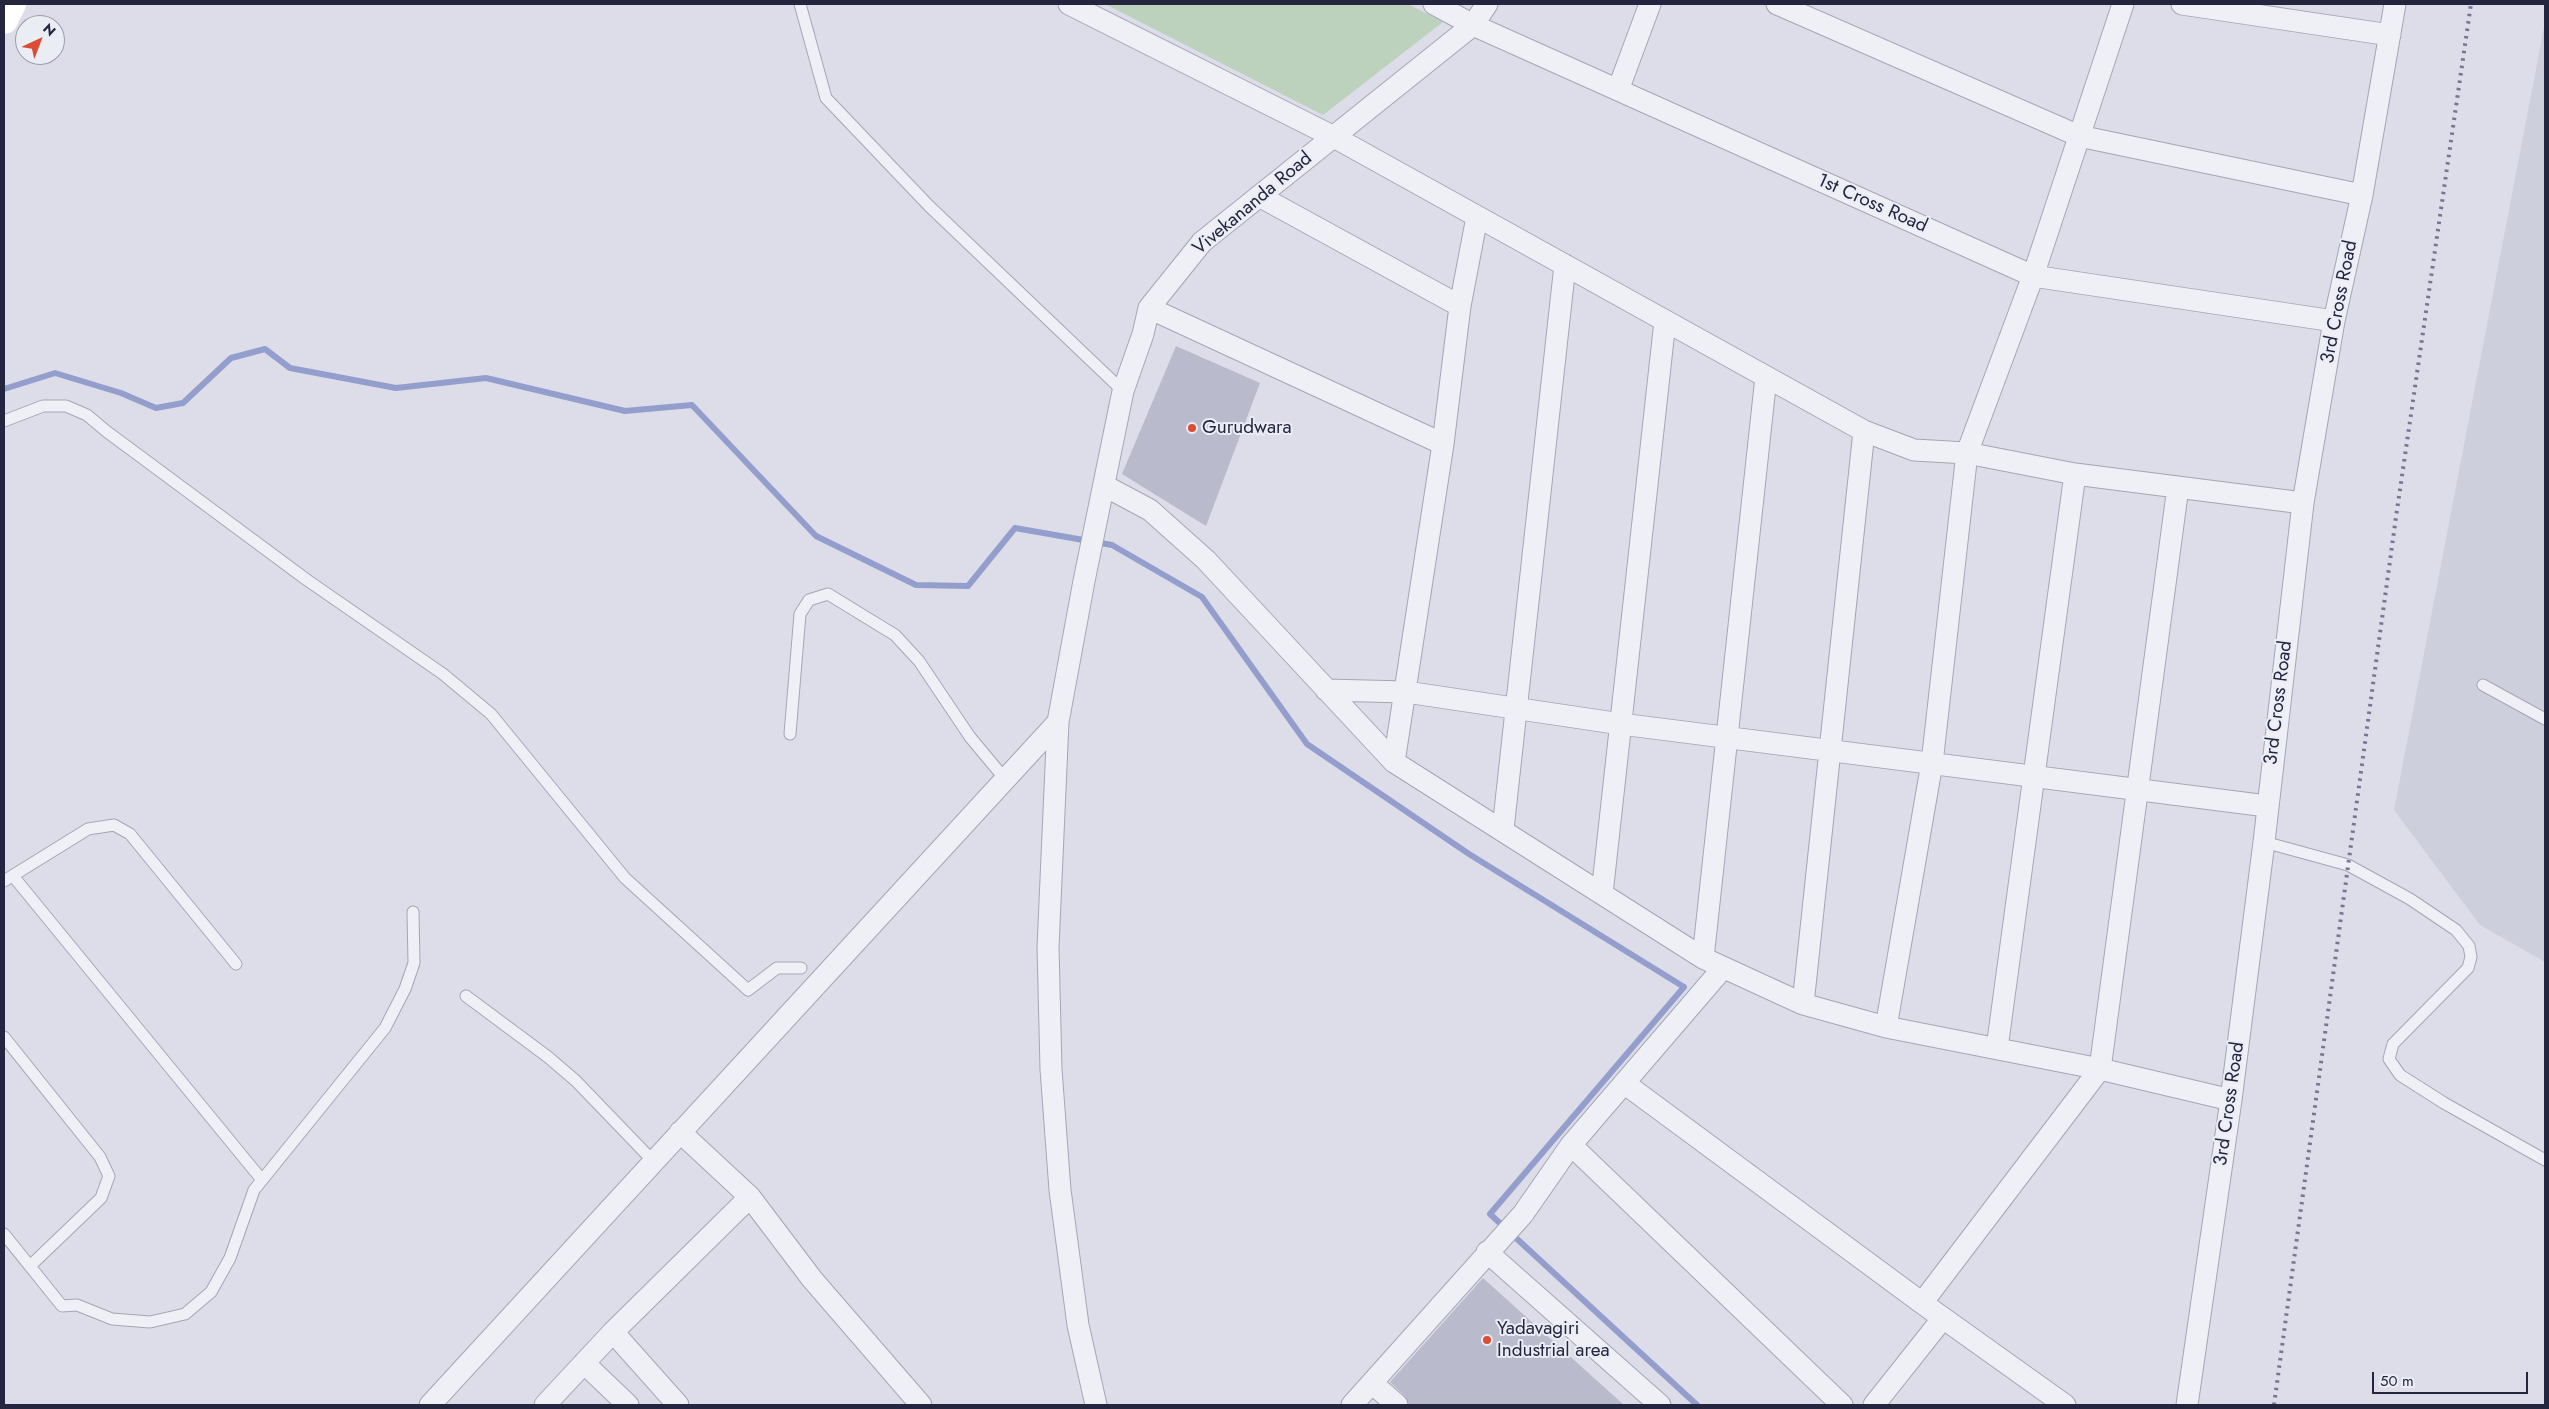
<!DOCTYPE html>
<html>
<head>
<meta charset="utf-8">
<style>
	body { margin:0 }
	#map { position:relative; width:2549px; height:1409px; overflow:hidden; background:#dcdde8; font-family:Jost,sans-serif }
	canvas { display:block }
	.frame { position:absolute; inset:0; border:5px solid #24263f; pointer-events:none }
	.north { position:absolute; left:15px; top:15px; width:50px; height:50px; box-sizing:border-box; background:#ebedf5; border:1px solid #9b9dac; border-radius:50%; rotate:43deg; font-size:14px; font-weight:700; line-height:20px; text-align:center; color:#24263f }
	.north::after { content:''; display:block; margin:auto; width:18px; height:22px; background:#da4c34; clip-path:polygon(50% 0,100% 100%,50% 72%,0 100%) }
	.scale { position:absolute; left:2372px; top:1372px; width:156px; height:22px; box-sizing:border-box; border:2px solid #24263f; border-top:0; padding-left:6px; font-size:15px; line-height:18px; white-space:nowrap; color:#24263f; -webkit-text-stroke:4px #ebedf5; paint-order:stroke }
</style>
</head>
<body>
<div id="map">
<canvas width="2549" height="1409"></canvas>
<div class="frame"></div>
<div class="north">N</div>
<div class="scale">50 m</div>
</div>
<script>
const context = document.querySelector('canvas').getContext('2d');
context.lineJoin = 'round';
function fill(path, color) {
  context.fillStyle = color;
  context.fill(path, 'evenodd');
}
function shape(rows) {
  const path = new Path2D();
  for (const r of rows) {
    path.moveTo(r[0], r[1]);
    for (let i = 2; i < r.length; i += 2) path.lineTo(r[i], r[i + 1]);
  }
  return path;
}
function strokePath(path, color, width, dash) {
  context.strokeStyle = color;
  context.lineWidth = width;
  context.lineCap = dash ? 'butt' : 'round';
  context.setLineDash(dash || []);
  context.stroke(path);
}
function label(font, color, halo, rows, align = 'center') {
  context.font = font + ' Jost,sans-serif';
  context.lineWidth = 4;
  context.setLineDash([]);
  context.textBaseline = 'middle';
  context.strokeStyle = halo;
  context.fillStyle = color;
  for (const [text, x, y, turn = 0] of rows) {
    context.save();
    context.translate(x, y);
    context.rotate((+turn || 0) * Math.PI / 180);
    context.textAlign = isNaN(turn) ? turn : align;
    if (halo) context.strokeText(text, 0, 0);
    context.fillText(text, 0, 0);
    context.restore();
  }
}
const built = shape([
	[2545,22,2545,962,2480,925,2394,810]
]);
const green = shape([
	[1105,4,1408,4,1443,22,1323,115]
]);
const stream = shape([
	[4,389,55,373,121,393,156,408,183,403,231,358,265,349,290,368,396,388,486,378,625,411,692,405,816,536,916,585,968,586,1015,528,1112,545,1202,597,1307,744,1469,854,1684,987,1490,1214,1697,1405]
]);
const building = shape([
	[1176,346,1260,383,1206,526,1122,474],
	[1483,1278,1624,1405,1409,1405,1405,1396,1390,1382]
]);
const lane = shape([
	[800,4,826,98,929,206,1123,391],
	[4,421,43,406,66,406,87,415,106,431,307,580,443,674,491,714,625,878,748,990,777,968,801,968],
	[2483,685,2545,719],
	[790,734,800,614,809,600,828,594,895,635,919,661,970,737,1005,779],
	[2264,842,2348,865,2410,899,2456,930,2469,946,2471,957,2468,968,2393,1044,2389,1059,2400,1075,2444,1103,2545,1160],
	[13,876,262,1180],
	[4,881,88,829,114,825,130,834,236,964],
	[466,996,548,1057,576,1081,653,1161],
	[4,1037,100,1157,109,1176,101,1198,30,1266],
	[4,1234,62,1306,77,1305,112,1319,150,1322,185,1314,211,1292,230,1258,254,1190,385,1028,405,989,414,963,413,912]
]);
const street = shape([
	[1069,4,1334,137,1864,431,1914,450,1967,453,2075,474,2303,503],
	[1434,4,1473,25,2033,276,2334,321],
	[1777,4,2079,136,2362,195],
	[2182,4,2390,35],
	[1618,90,1650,4],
	[1259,196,1460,306],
	[1149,308,1443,444],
	[1105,486,1150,510,1206,560,1394,762,1703,958,1803,1004,1886,1027,2100,1069,2231,1100],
	[1326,690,1406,692,1621,724,2267,806],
	[1394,762,1443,444,1460,306,1477,217],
	[1503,829,1565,265],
	[1602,894,1665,321],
	[1703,958,1766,377],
	[1803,1004,1864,431],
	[1886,1027,1932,763,1967,453,2033,276,2123,4],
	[1997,1048,2075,474],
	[1624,1083,1922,1303,2065,1405],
	[680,1132,750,1197,812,1279,921,1405],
	[1571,1145,1842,1405],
	[1487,1252,1660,1405],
	[1922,1303,2100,1069,2178,487],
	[613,1332,678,1405],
	[584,1363,628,1405],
	[1372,1383,1397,1405],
	[430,1405,1058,722],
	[545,1405,613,1332,750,1197],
	[1096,1405,1078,1325,1060,1190,1051,1069,1048,947,1058,722,1084,581,1123,391,1143,334,1149,308,1202,242,1473,25,1487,4],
	[1352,1405,1523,1214,1571,1145,1723,968],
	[1874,1405,1943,1318],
	[2187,1405,2231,1100,2264,842,2303,503,2334,321,2362,195,2395,4]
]);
const secondary = shape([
	[4,20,12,4]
]);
const rail = shape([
	[2274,1405,2396,517,2471,4]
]);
const markers = [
	[1192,428,5,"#da4c34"],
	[1487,1340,5,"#da4c34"]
];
const streetNames = [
	["Vivekananda Road",1253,204,-40],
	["1st Cross Road",1872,204,24],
	["3rd Cross Road",2340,302,-79],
	["3rd Cross Road",2279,703,-83],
	["3rd Cross Road",2230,1104,-82]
];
const poiNames = [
	["Gurudwara",1202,428],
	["Yadavagiri",1497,1329],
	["Industrial area",1497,1351]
];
fill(built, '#cecfdd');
fill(green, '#bcd2bd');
strokePath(stream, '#939ecc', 6);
fill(building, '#b9bacb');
strokePath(lane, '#a5a6b5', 13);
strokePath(street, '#a5a6b5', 23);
strokePath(lane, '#efeff6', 11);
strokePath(street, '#efeff6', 21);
strokePath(secondary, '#fff', 28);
strokePath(rail, '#747793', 4, [2.5, 5]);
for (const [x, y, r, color] of markers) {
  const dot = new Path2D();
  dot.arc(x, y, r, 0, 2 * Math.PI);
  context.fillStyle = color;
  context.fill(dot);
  strokePath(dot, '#ebedf5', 2);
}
label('19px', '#24263f', '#ebedf5', streetNames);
label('19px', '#24263f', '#ebedf5', poiNames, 'left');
</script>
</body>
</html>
